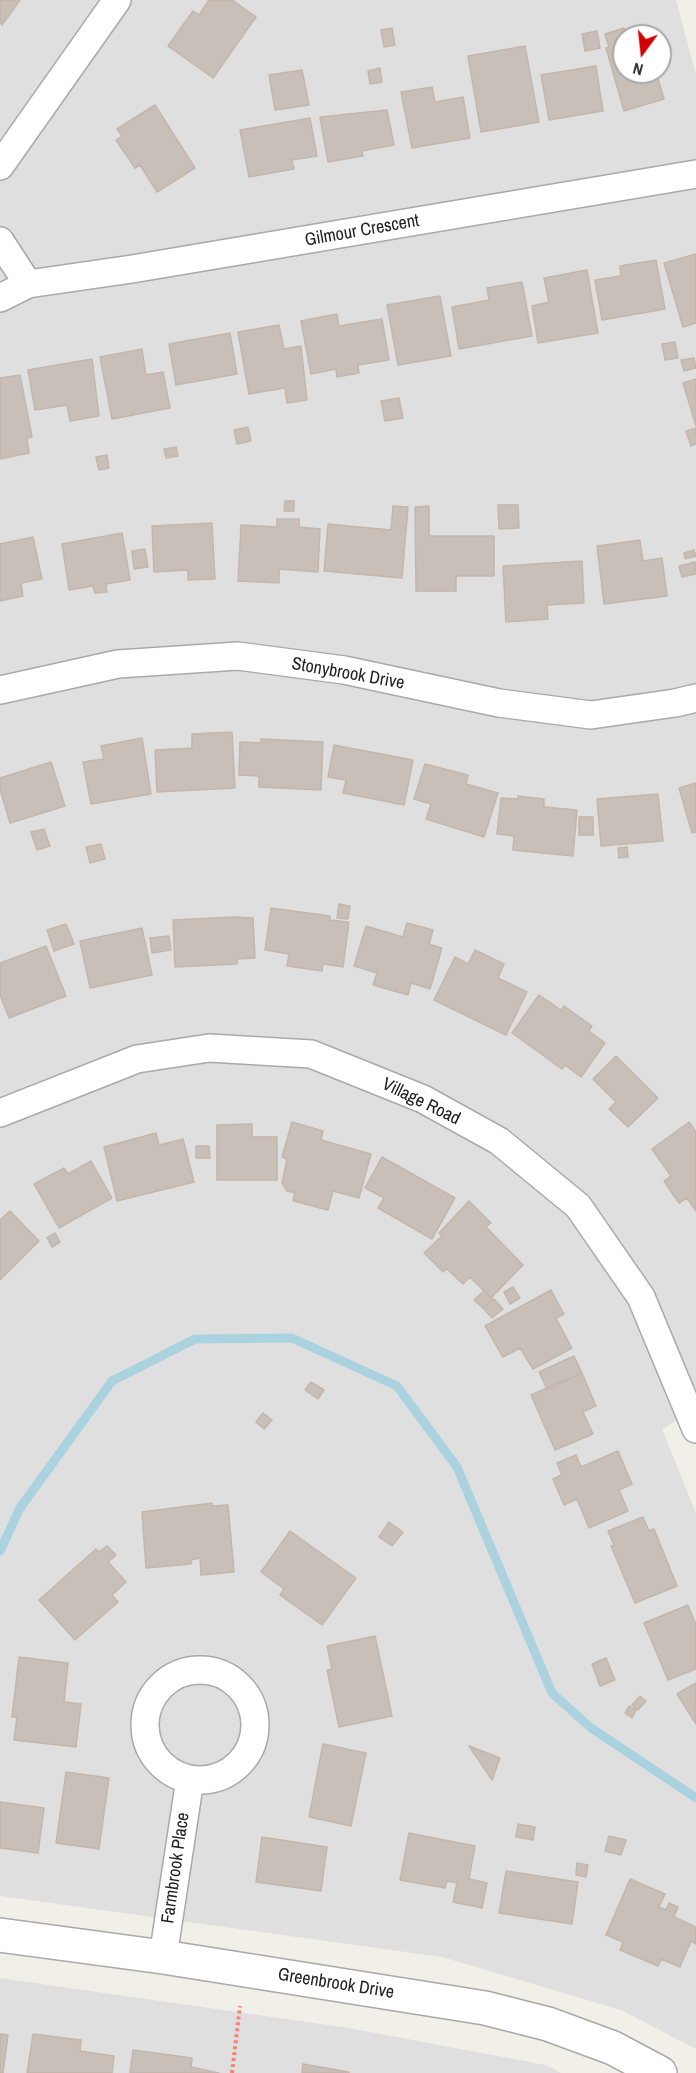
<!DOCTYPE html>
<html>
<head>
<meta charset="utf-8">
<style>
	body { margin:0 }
	#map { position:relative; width:696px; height:2073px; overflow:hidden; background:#f2efe9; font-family:"Archivo Narrow",sans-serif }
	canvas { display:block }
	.north { position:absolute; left:612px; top:24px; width:60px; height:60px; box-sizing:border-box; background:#fff; border:2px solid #a7a7a7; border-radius:50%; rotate:195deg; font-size:16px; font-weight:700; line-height:24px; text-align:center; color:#222 }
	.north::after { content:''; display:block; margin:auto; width:21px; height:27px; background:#d40000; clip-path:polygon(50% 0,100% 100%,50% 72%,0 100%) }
</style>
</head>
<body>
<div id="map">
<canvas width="696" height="2073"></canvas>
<div class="north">N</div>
</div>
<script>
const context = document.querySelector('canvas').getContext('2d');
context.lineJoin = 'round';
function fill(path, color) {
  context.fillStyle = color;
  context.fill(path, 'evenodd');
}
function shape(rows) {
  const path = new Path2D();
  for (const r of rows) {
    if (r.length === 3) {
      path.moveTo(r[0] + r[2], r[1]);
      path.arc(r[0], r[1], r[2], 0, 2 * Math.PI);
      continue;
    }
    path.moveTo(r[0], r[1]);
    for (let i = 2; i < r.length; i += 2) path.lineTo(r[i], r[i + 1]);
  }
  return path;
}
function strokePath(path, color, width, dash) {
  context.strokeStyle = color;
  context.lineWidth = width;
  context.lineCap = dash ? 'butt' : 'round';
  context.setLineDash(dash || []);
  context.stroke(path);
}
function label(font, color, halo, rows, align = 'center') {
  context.font = font + ' "Archivo Narrow",sans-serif';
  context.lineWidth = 4.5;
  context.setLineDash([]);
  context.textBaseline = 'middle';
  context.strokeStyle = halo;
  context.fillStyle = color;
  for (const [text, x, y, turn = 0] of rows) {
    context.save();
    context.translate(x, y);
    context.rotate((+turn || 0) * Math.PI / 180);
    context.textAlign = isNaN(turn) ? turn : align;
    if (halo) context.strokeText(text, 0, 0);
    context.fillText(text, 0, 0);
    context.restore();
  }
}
const residential = shape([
	[0,0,676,0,696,74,696,1410,662,1429,696,1513,696,2049,621,2010,442,1957,0,1896],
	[624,36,660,36,660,72,624,72],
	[0,1978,349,2028,546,2065,561,2073,0,2073]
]);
const stream = shape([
	[0,1551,20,1508,112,1381,195,1339,292,1338,397,1386,457,1467,552,1693,591,1728,696,1798]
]);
const building = shape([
	[0,0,20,0,2,25,0,23,0,0],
	[209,0,232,0,256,17,213,78,168,46,193,11,199,15,209,0],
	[392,28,395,45,384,47,381,30,392,28],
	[624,28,626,36,624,36,624,72,656,72,664,99,624,111,606,48,609,47,605,34,624,28],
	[597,31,600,48,585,51,582,34,597,31],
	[525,46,539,122,481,132,468,56,525,46],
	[596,66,603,111,549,120,541,75,596,66],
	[380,68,382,82,370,84,368,71,380,68],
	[302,70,309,105,275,110,269,75,302,70],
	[432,87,435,102,463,97,470,138,412,148,401,92,432,87],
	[155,105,195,168,157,192,140,165,135,168,116,140,122,136,117,129,155,105],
	[387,110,394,145,362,151,363,156,328,162,320,117,387,110],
	[310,118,317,156,292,160,294,169,249,177,240,130,310,118],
	[696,254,696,323,683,327,664,263,696,254],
	[656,260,665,309,602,320,595,280,621,276,620,266,656,260],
	[587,270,598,333,538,343,532,306,549,302,544,278,587,270],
	[522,282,532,336,459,349,452,307,489,300,487,288,522,282],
	[440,296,451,356,398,365,387,305,440,296],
	[337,314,339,326,382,319,389,360,358,365,359,373,337,377,336,369,311,374,301,321,337,314],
	[279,325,284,349,301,346,307,400,287,403,285,388,249,394,238,332,279,325],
	[230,333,237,374,176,385,169,344,230,333],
	[675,342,678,358,665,360,662,344,675,342],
	[142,349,146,375,163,372,170,408,112,419,100,357,142,349],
	[694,358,696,368,684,371,681,360,694,358],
	[92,359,99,416,70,421,67,405,35,410,28,370,92,359],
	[20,375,32,437,27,438,29,453,0,459,0,378,20,375],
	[696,379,696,426,683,383,696,379],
	[399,398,403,418,385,421,381,401,399,398],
	[248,427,251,441,237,444,234,430,248,427],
	[696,428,696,444,691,446,686,431,696,428],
	[176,447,178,456,166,458,164,449,176,447],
	[107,455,109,468,99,470,96,457,107,455],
	[285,501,294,501,294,511,284,511,285,501],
	[498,505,518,505,519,528,499,529,498,505],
	[393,506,408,507,402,578,324,571,328,524,391,530,393,506],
	[429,506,429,536,494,536,494,576,456,576,456,591,416,591,415,507,429,506],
	[277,519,299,519,299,527,320,529,318,572,279,569,279,583,238,581,241,525,277,527,277,519],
	[212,523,215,579,188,580,188,570,154,572,152,526,212,523],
	[122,533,130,580,106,584,107,592,95,593,93,586,69,590,62,544,122,533],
	[33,537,42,579,21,583,23,596,0,601,0,544,33,537],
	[640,540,643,561,662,558,667,596,604,604,597,546,640,540],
	[145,549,148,567,134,569,132,551,145,549],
	[694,550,696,556,685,559,684,553,694,550],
	[582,561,584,603,547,605,548,619,506,622,503,566,582,561],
	[695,562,696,574,682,577,679,566,695,562],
	[232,732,235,788,157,792,155,750,192,748,192,734,232,732],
	[142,738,151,794,91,804,83,762,104,759,101,746,142,738],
	[261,739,323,742,321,790,259,787,259,776,239,775,240,742,261,743,261,739],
	[334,745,413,760,404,805,343,793,346,780,328,777,334,745],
	[51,762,65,806,10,823,0,789,0,778,51,762],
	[425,764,468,775,466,784,498,793,484,837,426,819,431,804,414,799,425,764],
	[696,783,696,832,692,833,679,788,696,783],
	[658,794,663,841,601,846,597,799,658,794],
	[518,796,544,799,544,807,577,810,573,856,513,850,514,836,497,834,501,798,518,799,518,796],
	[579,817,593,817,593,835,579,835,579,817],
	[44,829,50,846,37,850,31,832,44,829],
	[101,844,105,859,90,863,86,847,101,844],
	[627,847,628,857,619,858,618,848,627,847],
	[339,904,350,906,348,919,337,918,339,904],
	[271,908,330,916,330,920,349,922,343,967,323,964,322,971,287,966,289,954,265,950,271,908],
	[235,917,253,918,255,958,237,959,237,964,175,967,173,920,235,917],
	[407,923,433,930,429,944,442,948,430,989,411,983,408,995,373,985,377,973,354,966,366,926,403,937,407,923],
	[66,924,74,944,54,951,47,930,66,924],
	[142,928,152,975,90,988,80,941,142,928],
	[169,936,171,950,152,953,150,938,169,936],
	[46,946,66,996,9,1018,0,995,0,963,46,946],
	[475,950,504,964,498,978,527,992,506,1035,434,1000,455,957,468,964,475,950],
	[539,995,561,1010,564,1006,592,1026,589,1031,605,1043,581,1077,565,1065,562,1069,512,1033,539,995],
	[616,1056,658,1098,628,1127,609,1109,616,1102,593,1079,616,1056],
	[292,1122,323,1131,321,1140,371,1154,359,1198,333,1191,328,1210,293,1201,295,1193,287,1191,282,1183,287,1159,282,1157,292,1122],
	[689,1122,696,1132,696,1211,687,1198,679,1203,664,1181,671,1176,652,1149,689,1122],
	[252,1124,252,1137,277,1137,277,1180,217,1180,217,1125,252,1124],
	[156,1133,159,1145,183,1139,194,1182,117,1201,104,1147,156,1133],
	[196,1146,209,1146,210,1158,196,1158,196,1146],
	[382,1157,455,1198,432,1239,378,1208,384,1198,365,1188,382,1157],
	[91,1161,112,1198,59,1228,34,1184,64,1168,68,1174,91,1161],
	[469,1201,491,1223,486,1227,523,1265,491,1298,470,1277,463,1284,447,1269,443,1272,424,1253,442,1236,439,1233,469,1201],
	[10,1211,39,1241,0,1280,0,1220,10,1211],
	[55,1233,60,1242,52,1247,47,1238,55,1233],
	[513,1287,520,1298,510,1304,504,1292,513,1287],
	[551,1290,564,1314,556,1318,572,1348,533,1369,520,1348,503,1357,485,1326,551,1290],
	[484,1291,493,1299,483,1308,474,1300,484,1291],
	[494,1299,503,1309,492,1318,483,1308,494,1299],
	[574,1356,582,1373,547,1389,539,1372,574,1356],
	[582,1373,596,1406,583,1412,593,1434,555,1450,531,1395,582,1373],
	[311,1382,324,1390,318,1399,305,1390,311,1382],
	[263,1413,272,1420,264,1429,256,1422,263,1413],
	[618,1451,632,1484,619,1490,628,1511,589,1528,577,1499,564,1505,553,1479,562,1475,557,1463,576,1455,581,1467,618,1451],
	[212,1503,212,1506,228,1505,234,1572,201,1575,200,1558,191,1560,191,1564,146,1568,142,1512,212,1503],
	[643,1517,649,1531,654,1529,677,1586,635,1603,611,1546,614,1545,608,1531,643,1517],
	[389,1522,403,1532,392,1546,379,1537,389,1522],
	[290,1531,356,1578,322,1625,280,1595,284,1589,261,1572,290,1531],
	[107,1546,116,1555,108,1562,126,1582,112,1595,118,1602,75,1640,39,1600,96,1549,99,1552,107,1546],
	[688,1605,696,1625,696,1669,668,1680,644,1623,688,1605],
	[375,1636,392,1716,339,1727,327,1670,332,1669,327,1646,375,1636],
	[19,1657,68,1663,64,1702,81,1704,76,1747,14,1740,17,1717,12,1717,19,1657],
	[606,1658,615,1680,600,1686,592,1664,606,1658],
	[696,1683,696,1724,677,1694,696,1683],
	[640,1696,646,1701,638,1710,632,1705,640,1696],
	[629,1706,636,1710,632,1718,625,1713,629,1706],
	[323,1744,366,1753,351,1826,309,1817,323,1744],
	[469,1746,500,1758,492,1780,469,1746],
	[66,1772,109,1778,99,1849,56,1843,66,1772],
	[0,1802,44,1808,38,1853,0,1848,0,1802],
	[518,1824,535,1827,533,1840,516,1837,518,1824],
	[409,1833,475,1846,469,1879,487,1883,482,1908,453,1902,457,1883,447,1881,445,1888,400,1880,409,1833],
	[609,1836,626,1840,621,1855,605,1851,609,1836],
	[262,1837,327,1847,321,1891,256,1882,262,1837],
	[577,1863,588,1865,586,1877,576,1875,577,1863],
	[506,1871,578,1882,572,1924,499,1913,506,1871],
	[630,1879,665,1894,659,1907,666,1910,669,1903,678,1907,674,1917,696,1927,696,1944,691,1941,680,1967,661,1959,658,1966,620,1950,623,1942,606,1935,630,1879],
	[0,2034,8,2035,3,2073,0,2073,0,2034],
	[33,2034,81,2040,80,2051,114,2056,112,2073,27,2073,33,2034],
	[133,2050,192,2058,191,2067,219,2073,130,2073,133,2050],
	[303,2064,349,2072,349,2073,302,2073,303,2064]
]);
const path = shape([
	[232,2073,240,2006]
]);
const minor = shape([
	[0,166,117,0],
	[0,241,28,284],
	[0,298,28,284,132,269,696,174],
	[0,690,118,664,238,656,344,670,499,703,591,715,675,703,696,698],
	[0,1113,137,1059,209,1048,311,1054,423,1099,499,1141,578,1206,641,1297,696,1429],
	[200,1725,55],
	[163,1957,190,1779]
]);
const tertiary = shape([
	[0,1935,163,1957,485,2008,548,2024,613,2048,660,2073]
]);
const streetNames = [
	["Gilmour Crescent",362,231,-10],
	["Stonybrook Drive",348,674,10],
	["Village Road",421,1102,26],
	["Farmbrook Place",176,1868,-82],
	["Greenbrook Drive",336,1984,9]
];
fill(residential, '#e0dfdf');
strokePath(stream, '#aad3df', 9);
fill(building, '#c7bfb8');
strokePath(building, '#c4b6ab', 1.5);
strokePath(minor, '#a9a9a9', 30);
strokePath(tertiary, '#a9a9a9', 36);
strokePath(path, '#fa8072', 4, [3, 3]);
strokePath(minor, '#fff', 27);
strokePath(tertiary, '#fff', 33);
label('18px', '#222', '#fff', streetNames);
</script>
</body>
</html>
